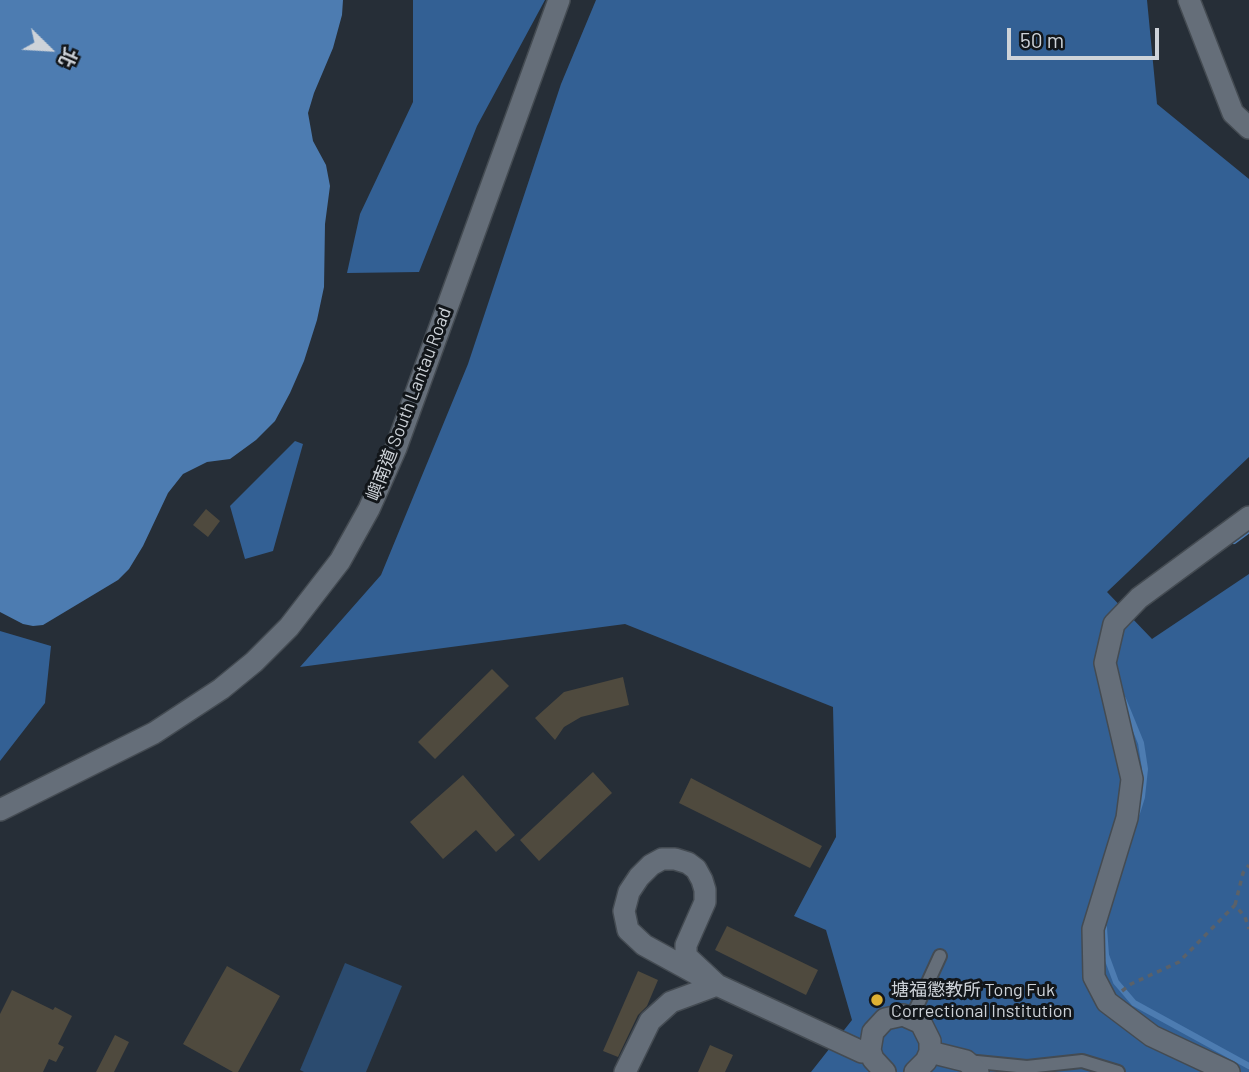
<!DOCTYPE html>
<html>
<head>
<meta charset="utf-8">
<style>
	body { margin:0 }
	#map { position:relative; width:1249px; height:1072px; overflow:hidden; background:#262e37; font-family:Barlow,"Noto Sans TC",sans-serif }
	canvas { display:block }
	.north { position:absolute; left:14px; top:14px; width:70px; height:70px; -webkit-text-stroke:5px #12161a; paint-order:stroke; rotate:114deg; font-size:19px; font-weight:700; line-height:28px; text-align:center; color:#ced3d9 }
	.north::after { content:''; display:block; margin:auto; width:24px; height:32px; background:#ced3d9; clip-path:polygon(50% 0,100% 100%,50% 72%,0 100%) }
	.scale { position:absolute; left:1007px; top:28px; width:152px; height:32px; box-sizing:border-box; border:4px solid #ced3d9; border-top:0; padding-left:9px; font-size:21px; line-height:24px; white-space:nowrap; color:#ced3d9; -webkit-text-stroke:5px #12161a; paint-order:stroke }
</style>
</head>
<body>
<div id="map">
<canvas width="1249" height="1072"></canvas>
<div class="north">北</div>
<div class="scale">50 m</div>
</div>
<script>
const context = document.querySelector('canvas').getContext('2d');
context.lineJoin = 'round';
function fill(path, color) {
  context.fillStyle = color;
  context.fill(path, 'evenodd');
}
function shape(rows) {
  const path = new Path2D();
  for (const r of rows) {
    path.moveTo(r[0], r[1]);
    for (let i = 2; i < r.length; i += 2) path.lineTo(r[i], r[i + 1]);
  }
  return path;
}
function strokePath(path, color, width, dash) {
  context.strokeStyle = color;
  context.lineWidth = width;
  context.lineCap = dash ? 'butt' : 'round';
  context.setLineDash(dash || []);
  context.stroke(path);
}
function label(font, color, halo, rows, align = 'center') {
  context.font = font + ' Barlow,"Noto Sans TC",sans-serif';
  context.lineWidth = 6;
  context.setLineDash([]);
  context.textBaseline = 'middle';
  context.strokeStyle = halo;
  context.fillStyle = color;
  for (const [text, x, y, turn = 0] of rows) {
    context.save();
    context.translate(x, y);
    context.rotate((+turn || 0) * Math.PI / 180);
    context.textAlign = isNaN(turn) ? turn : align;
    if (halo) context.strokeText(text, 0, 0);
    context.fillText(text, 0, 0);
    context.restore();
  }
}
const green = shape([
	[345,963,402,986,366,1072,304,1072,300,1070]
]);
const forest = shape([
	[413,0,545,0,477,126,419,272,347,273,360,214,413,102],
	[596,0,1147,0,1157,104,1249,179,1249,457,1107,592,1152,639,1249,574,1249,1072,811,1072,852,1020,826,930,794,916,836,837,833,707,625,624,300,667,381,575,468,364,561,84],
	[295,441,303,444,273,551,245,559,230,506],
	[0,631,51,646,45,703,0,761]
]);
const water = shape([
	[0,0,343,0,342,15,333,48,314,93,308,113,313,141,326,165,330,186,325,224,324,287,317,320,304,361,290,393,275,421,256,440,230,459,207,462,183,474,168,493,143,546,129,569,118,580,43,625,33,626,23,624,0,612]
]);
const stream = shape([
	[1234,541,1249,530],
	[1123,699,1141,743,1145,769,1142,797,1137,813],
	[1104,928,1106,955,1116,982,1134,1003,1249,1066]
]);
const building = shape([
	[206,509,220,521,208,537,193,525],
	[492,669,509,686,435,759,418,742],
	[623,677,629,705,581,717,564,727,555,740,535,718,564,692],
	[593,772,612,793,539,861,520,840],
	[463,775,515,835,496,852,476,830,443,859,410,822],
	[691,778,822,846,810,868,679,803],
	[727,926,818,970,806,995,715,950],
	[227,966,280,996,238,1072,233,1072,183,1044],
	[638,971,658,980,647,1006,638,1015,618,1057,603,1051],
	[12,990,53,1010,55,1007,72,1016,58,1044,64,1047,56,1062,49,1059,43,1072,0,1072,0,1014],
	[115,1035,129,1042,114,1072,96,1072],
	[710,1045,733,1055,725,1072,698,1072]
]);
const path = shape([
	[1235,905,1243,873,1249,865],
	[1122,991,1131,984,1179,962,1235,905,1245,917,1249,929]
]);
const lane = shape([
	[912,1017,940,956],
	[967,1061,1027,1067,1082,1061,1118,1072]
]);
const street = shape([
	[1189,0,1233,113,1249,128],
	[717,985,686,956,686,945,705,902,705,890,702,880,696,869,688,863,675,859,662,859,651,865,639,877,629,892,624,911,628,930,644,945,717,985,862,1052,870,1050],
	[930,1052,966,1061,978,1072],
	[625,1072,650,1021,671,1002,717,985],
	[885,1072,873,1059,870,1050,873,1032,885,1019,903,1015,921,1023,930,1041,930,1052,926,1061,915,1072],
	[1229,1072,1152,1036,1107,1002,1094,977,1093,929,1127,818,1132,779,1105,663,1114,624,1139,598,1249,517]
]);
const secondary = shape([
	[0,810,154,733,221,689,254,662,289,627,340,561,369,509,396,448,559,0]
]);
const markers = [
	[877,1000,7,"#deb133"]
];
const streetNames = [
	["嶼南道 South Lantau Road",409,404,-69]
];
const poiNames = [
	["塘福懲教所 Tong Fuk",891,990],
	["Correctional Institution",891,1011]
];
fill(green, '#2b4b6f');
fill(forest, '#336094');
fill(water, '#4d7cb1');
strokePath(stream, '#4d7cb1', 6);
fill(building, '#4f4a3e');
strokePath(lane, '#444b52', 16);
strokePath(street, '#444b52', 24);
strokePath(secondary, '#444b52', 24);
strokePath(path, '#5a6169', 3.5, [5, 5]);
strokePath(lane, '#656e79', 12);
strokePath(street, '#656e79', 21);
strokePath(secondary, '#656e79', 21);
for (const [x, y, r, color] of markers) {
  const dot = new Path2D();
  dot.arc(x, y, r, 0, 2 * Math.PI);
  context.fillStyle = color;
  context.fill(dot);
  strokePath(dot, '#12161a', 2.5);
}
label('18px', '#ced3d9', '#12161a', streetNames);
label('18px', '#ced3d9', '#12161a', poiNames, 'left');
</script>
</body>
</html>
